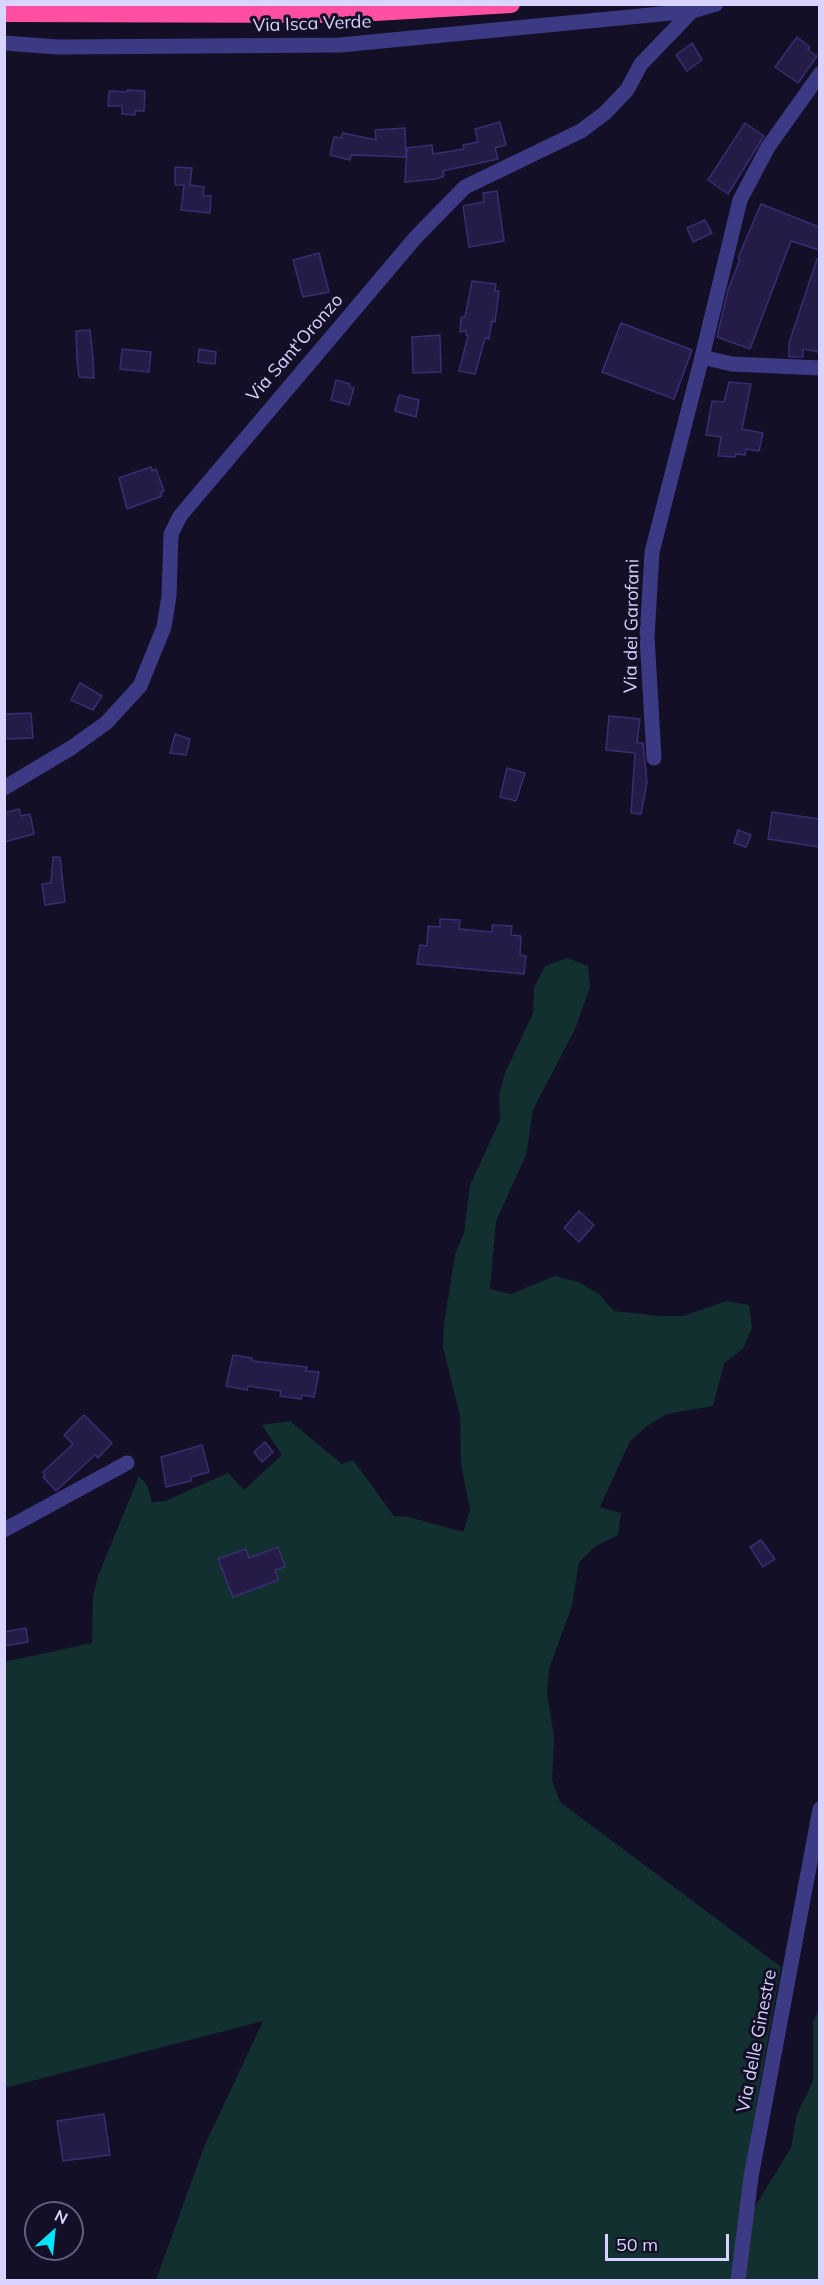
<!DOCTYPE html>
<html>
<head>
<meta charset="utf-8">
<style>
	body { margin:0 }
	#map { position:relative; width:824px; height:2285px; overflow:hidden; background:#130f26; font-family:Mulish,sans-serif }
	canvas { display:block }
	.frame { position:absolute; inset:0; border:6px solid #d9d4ff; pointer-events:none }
	.north { position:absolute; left:24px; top:2201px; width:60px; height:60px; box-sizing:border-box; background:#130f26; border:2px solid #625e7d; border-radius:50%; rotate:27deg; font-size:16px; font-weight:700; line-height:24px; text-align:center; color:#d9d4ff }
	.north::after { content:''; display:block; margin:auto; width:21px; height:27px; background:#00e5ff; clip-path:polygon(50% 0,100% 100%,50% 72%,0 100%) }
	.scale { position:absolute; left:605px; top:2234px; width:124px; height:27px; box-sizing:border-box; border:3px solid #d9d4ff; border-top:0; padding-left:8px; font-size:18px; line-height:21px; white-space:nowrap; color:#d9d4ff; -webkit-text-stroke:4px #130f26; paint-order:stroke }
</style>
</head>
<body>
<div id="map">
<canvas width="824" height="2285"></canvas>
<div class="frame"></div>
<div class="north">N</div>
<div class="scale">50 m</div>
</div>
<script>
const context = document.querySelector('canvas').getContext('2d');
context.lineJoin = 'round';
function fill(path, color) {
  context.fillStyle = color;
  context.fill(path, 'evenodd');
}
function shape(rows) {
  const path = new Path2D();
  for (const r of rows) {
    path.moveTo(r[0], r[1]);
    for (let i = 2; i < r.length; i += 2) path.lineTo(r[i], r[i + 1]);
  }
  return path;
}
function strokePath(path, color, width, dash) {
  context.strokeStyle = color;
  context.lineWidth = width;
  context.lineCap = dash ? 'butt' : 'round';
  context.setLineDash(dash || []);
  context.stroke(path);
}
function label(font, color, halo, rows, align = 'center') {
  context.font = font + ' Mulish,sans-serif';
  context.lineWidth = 6;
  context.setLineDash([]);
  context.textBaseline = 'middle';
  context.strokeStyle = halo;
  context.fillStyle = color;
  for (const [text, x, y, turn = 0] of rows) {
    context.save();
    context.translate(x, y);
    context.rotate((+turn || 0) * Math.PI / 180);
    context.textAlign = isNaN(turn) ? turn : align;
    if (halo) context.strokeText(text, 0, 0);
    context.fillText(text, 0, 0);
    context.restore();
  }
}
const green = shape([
	[567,958,588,966,590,987,575,1029,533,1110,526,1155,496,1221,490,1289,511,1294,555,1276,578,1282,599,1294,614,1311,660,1316,683,1316,727,1301,749,1305,752,1328,743,1349,724,1363,713,1406,667,1414,647,1426,630,1441,600,1507,621,1513,618,1535,596,1546,579,1562,572,1606,549,1669,547,1693,554,1737,552,1781,560,1802,781,1967,758,2095,732,2280,156,2280,204,2147,263,2021,5,2088,4,1662,92,1643,93,1596,98,1576,139,1476,147,1485,152,1502,165,1501,228,1473,244,1490,282,1455,262,1425,290,1421,342,1464,353,1460,394,1516,409,1517,463,1532,470,1510,461,1464,460,1416,443,1347,444,1324,455,1255,464,1233,470,1185,500,1120,499,1096,505,1073,533,1013,534,988,545,966],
	[819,2009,819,2280,744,2280,751,2213,791,2148,797,2114,813,2081,813,2022]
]);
const building = shape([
	[797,37,810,47,808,50,817,56,798,83,775,67,797,37],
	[692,43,702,60,687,71,676,55,692,43],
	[127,90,145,91,144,111,135,111,135,115,122,114,122,106,108,106,109,91,127,92,127,90],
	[500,122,506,145,495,148,498,159,443,171,444,176,436,179,405,182,407,148,432,145,433,154,464,149,463,145,478,142,475,129,500,122],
	[745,123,764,136,728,194,708,180,745,123],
	[405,128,406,157,351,155,350,160,330,155,334,137,341,138,343,133,376,140,375,130,405,128],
	[175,167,192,168,190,185,204,187,203,196,211,196,210,213,181,210,184,185,175,185,175,167],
	[497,191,504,241,469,247,463,206,484,202,483,193,497,191],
	[761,204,819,227,819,250,791,241,750,349,717,337,728,290,740,259,738,258,761,204],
	[705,220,712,233,693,242,687,228,705,220],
	[319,253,329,292,303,297,293,260,319,253],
	[817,259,819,259,819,352,803,349,803,357,789,357,789,343,817,259],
	[472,281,496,284,495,291,499,291,495,322,492,321,489,339,485,338,475,374,459,371,468,336,466,335,466,331,460,332,461,317,465,317,472,281],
	[621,323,692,350,674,399,602,372,621,323],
	[90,330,93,358,94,378,79,377,77,359,76,331,90,330],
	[440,335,441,372,413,373,412,337,440,335],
	[122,349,151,352,149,372,120,369,122,349],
	[199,349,216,352,215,364,198,362,199,349],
	[336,380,350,384,349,387,354,388,349,405,331,400,336,380],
	[729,382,751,384,742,429,763,433,759,451,746,449,745,455,736,454,735,457,718,456,721,437,706,435,712,401,724,402,729,382],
	[399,395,419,400,416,417,395,411,399,395],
	[151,467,152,471,156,469,164,491,160,493,162,496,127,509,119,478,151,467],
	[80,683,102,696,93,710,71,700,80,683],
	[31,713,33,738,4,739,4,714,31,713],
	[609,716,640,719,637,743,643,743,647,782,641,814,631,813,635,753,606,750,609,716],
	[175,734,190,739,186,755,170,753,175,734],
	[507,768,525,773,516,801,500,797,507,768],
	[19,809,21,816,30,814,34,834,4,842,4,813,19,809],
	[772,812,819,819,819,847,768,839,772,812],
	[738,830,751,835,746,847,734,843,738,830],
	[53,857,60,857,65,902,45,905,42,884,51,883,53,857],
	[440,919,460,920,459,929,492,932,492,925,512,926,511,935,521,936,520,955,526,956,524,974,417,964,420,945,427,946,428,926,440,927,440,919],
	[579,1211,594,1225,579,1242,564,1228,579,1211],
	[233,1355,252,1358,252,1361,307,1367,306,1371,319,1372,314,1397,302,1395,301,1399,280,1396,281,1391,248,1386,247,1390,226,1386,233,1355],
	[84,1415,112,1443,98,1458,95,1455,56,1491,43,1477,45,1474,43,1472,73,1444,64,1435,84,1415],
	[265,1442,273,1452,262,1462,254,1452,265,1442],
	[202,1445,209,1472,191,1477,191,1481,166,1487,161,1457,202,1445],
	[761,1540,775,1559,763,1567,750,1547,761,1540],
	[278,1547,285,1567,275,1570,278,1580,233,1597,218,1559,246,1549,249,1558,278,1547],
	[26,1628,28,1642,4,1646,4,1632,26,1628],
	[104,2114,110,2155,63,2161,57,2121,104,2114]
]);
const minor = shape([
	[4,43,58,47,340,45,692,11],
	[820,74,768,147,740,200,702,357,732,364,820,368],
	[654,758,647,637,652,552,702,357],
	[4,788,71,748,106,723,140,686,164,627,169,596,171,534,180,516,416,237,465,187,581,131,605,113,627,90,641,64,692,11,716,4],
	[4,1530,127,1463],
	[738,2280,751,2177,820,1809]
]);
const motorway = shape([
	[4,13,341,14,511,4]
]);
const streetNames = [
	["Via Isca Verde",312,24,-2],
	["Via Sant'Oronzo",295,348,-49],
	["Via dei Garofani",632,626,-89],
	["Via delle Ginestre",757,2041,-79]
];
fill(green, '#12302f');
fill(building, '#241b47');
strokePath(building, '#3b2d73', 1.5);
strokePath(minor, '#3d3a85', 15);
strokePath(motorway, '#ff4fa3', 18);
label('18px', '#d9d4ff', '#130f26', streetNames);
</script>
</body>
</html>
